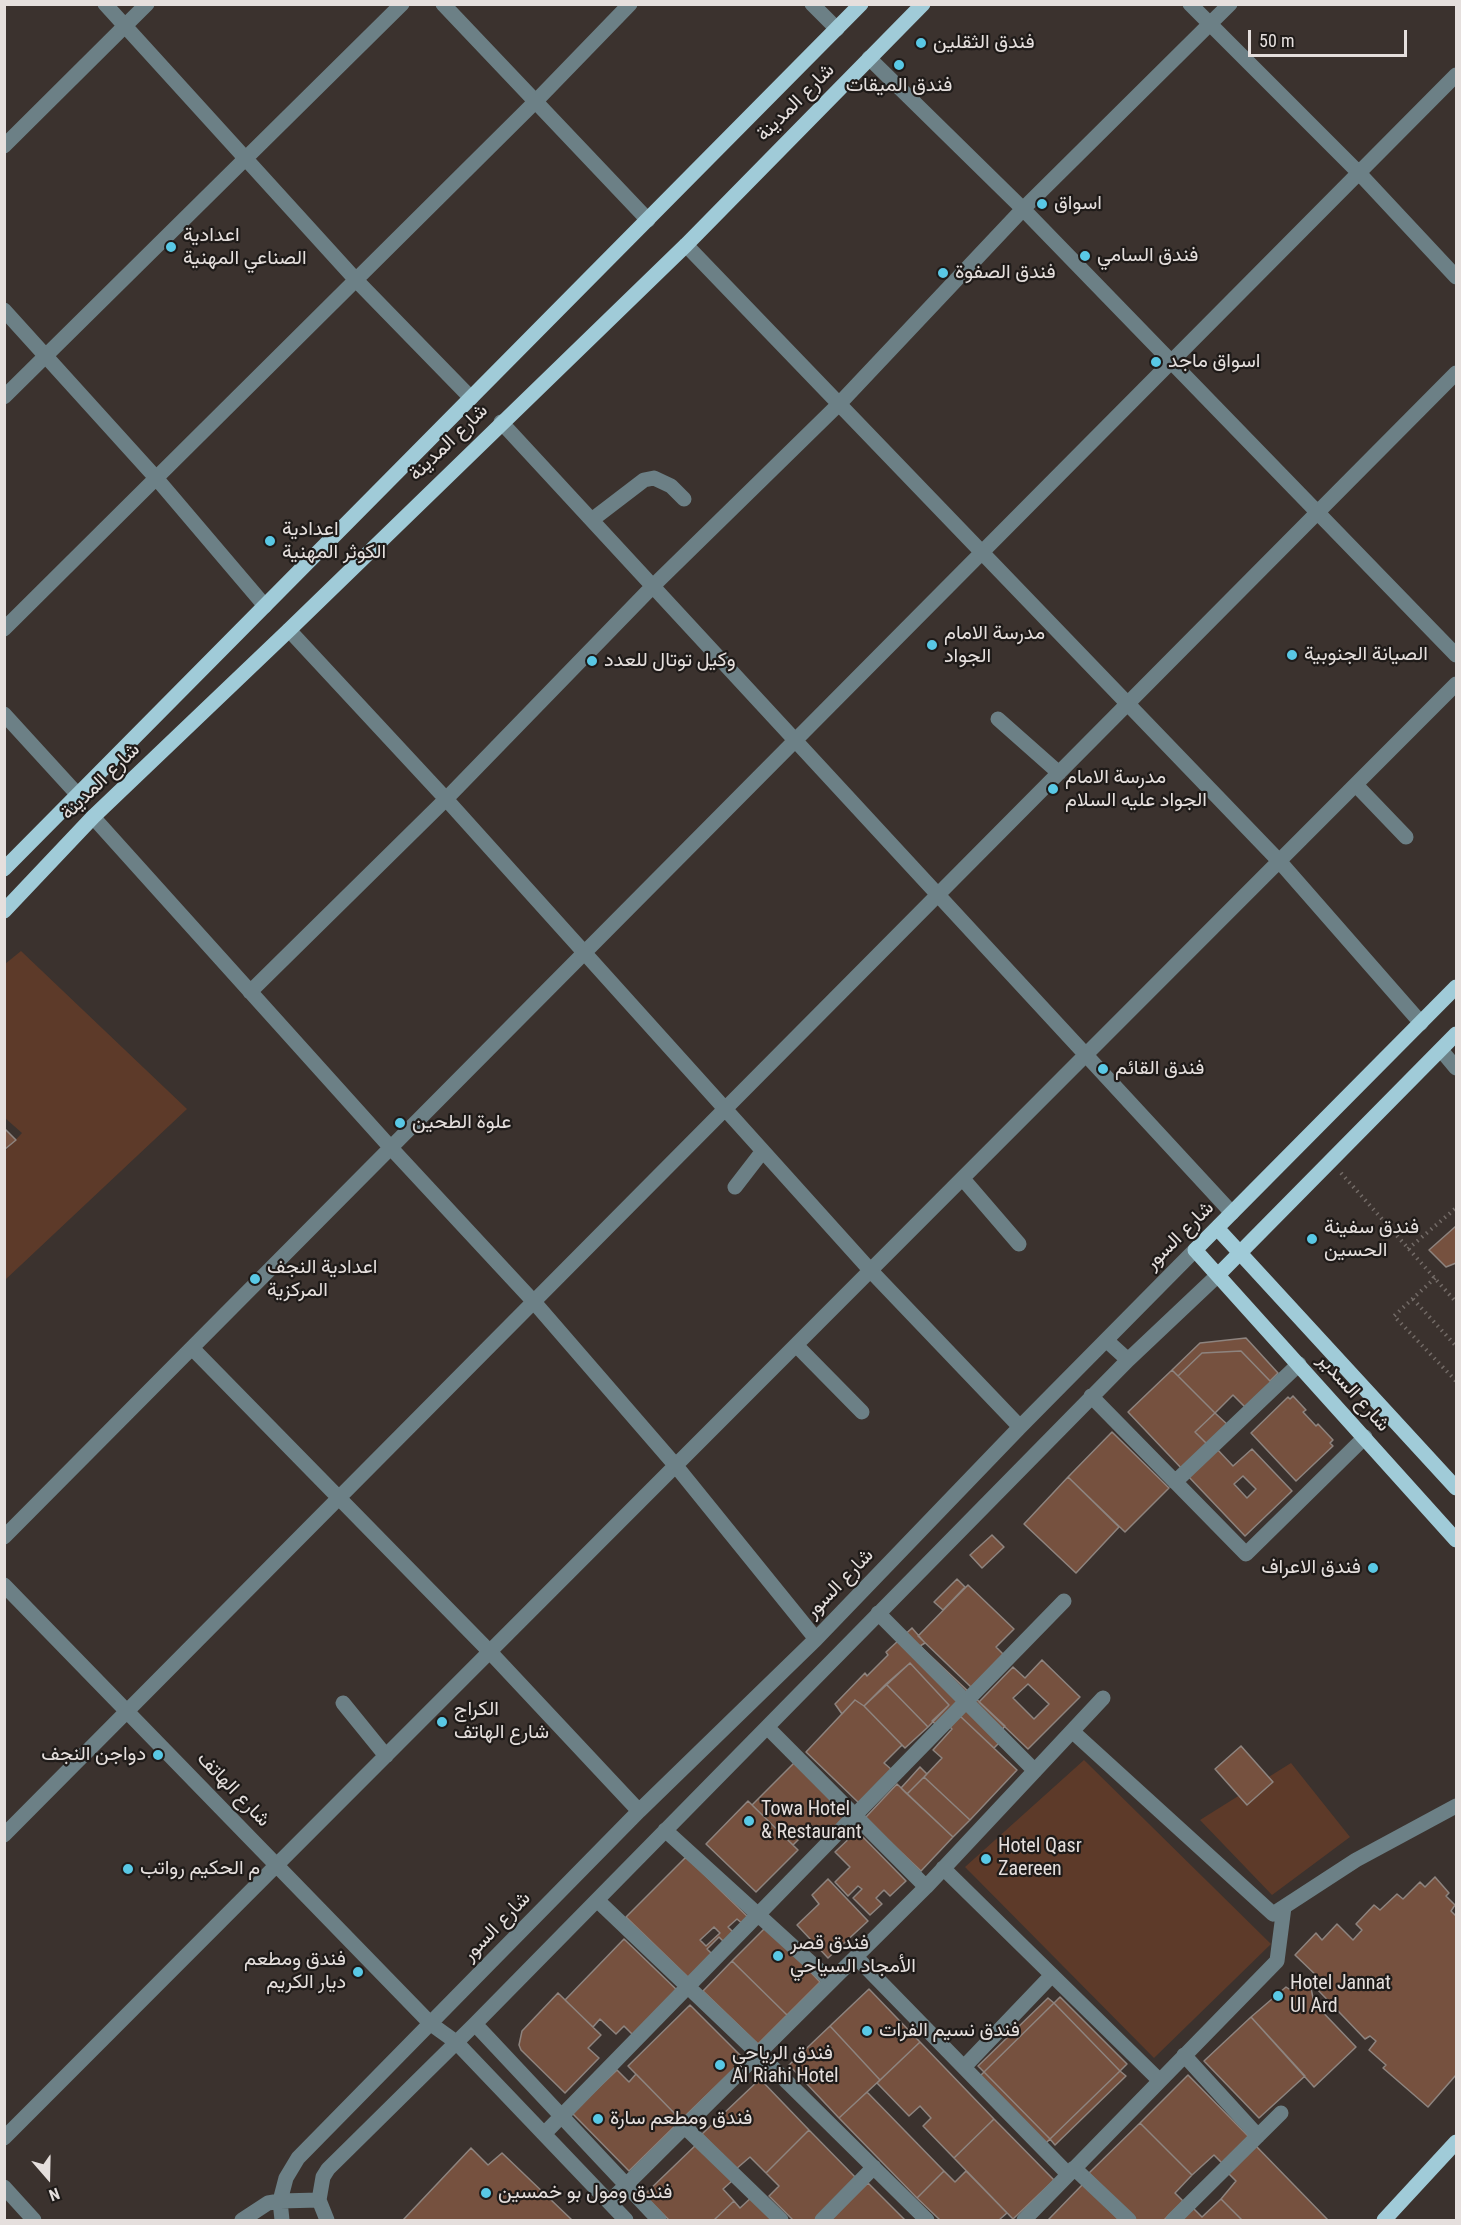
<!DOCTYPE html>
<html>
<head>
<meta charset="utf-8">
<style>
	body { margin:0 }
	#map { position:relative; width:1461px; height:2225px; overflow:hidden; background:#3b322e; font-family:"Roboto Condensed",sans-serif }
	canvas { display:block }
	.frame { position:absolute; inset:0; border:6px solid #e5dfdd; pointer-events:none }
	.north { position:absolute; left:18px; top:2147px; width:60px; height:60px; -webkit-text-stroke:4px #1f1b19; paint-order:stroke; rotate:160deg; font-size:16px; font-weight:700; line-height:24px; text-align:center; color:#e5dfdd }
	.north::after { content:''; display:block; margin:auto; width:21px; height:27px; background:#e5dfdd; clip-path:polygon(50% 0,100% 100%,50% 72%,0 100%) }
	.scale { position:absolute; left:1248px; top:30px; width:159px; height:27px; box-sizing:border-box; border:3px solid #e5dfdd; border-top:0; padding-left:8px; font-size:18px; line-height:21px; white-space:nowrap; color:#e5dfdd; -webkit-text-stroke:4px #1f1b19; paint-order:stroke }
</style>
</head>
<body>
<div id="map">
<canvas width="1461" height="2225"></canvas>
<div class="frame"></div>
<div class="north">N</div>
<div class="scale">50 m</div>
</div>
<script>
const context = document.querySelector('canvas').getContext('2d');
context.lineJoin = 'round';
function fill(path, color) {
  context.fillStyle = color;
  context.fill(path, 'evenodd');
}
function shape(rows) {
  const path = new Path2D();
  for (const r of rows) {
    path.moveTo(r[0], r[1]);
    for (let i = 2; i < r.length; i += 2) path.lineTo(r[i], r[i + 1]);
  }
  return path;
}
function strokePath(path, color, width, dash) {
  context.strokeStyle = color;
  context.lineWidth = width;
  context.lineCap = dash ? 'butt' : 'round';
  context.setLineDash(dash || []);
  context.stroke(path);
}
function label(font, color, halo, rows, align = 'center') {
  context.font = font + ' "Roboto Condensed",Vazirmatn,sans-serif';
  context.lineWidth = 4.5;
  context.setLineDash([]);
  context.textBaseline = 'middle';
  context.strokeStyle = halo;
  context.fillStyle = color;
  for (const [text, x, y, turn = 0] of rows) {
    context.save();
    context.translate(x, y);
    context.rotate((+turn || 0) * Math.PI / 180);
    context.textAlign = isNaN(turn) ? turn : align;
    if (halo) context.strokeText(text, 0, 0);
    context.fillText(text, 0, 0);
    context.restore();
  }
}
const green = shape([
	[21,951,187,1109,5,1280,5,1151,22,1133,5,1118,5,964],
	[1084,1760,1271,1944,1154,2058,965,1867],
	[1291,1763,1350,1837,1272,1895,1200,1820]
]);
const building = shape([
	[4,1128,16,1140,4,1150,4,1128],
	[1456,1226,1456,1263,1446,1267,1429,1250,1456,1226],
	[1246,1338,1278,1373,1270,1381,1241,1351,1202,1353,1178,1376,1172,1370,1200,1343,1246,1338],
	[1241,1351,1271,1382,1245,1407,1233,1395,1215,1413,1178,1376,1202,1353,1241,1351],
	[1172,1370,1215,1413,1195,1432,1210,1447,1184,1471,1128,1412,1172,1370],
	[1293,1396,1306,1410,1303,1412,1316,1426,1318,1424,1333,1440,1330,1443,1333,1446,1296,1481,1251,1433,1288,1397,1290,1399,1293,1396],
	[1215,1413,1229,1426,1210,1447,1195,1432,1215,1413],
	[1112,1432,1169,1488,1125,1532,1068,1477,1112,1432],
	[1216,1448,1233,1466,1252,1449,1292,1491,1245,1536,1187,1475,1216,1448],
	[1243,1476,1256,1489,1247,1498,1234,1484,1243,1476],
	[1068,1477,1119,1527,1076,1573,1024,1524,1068,1477],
	[992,1535,1004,1547,982,1568,970,1555,992,1535],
	[957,1579,965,1587,943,1610,934,1602,957,1579],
	[968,1585,1014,1629,996,1647,1004,1655,972,1688,918,1636,968,1585],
	[912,1628,925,1643,920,1646,1005,1726,996,1737,1000,1742,994,1748,960,1716,944,1732,932,1721,949,1705,910,1663,864,1706,855,1700,842,1714,835,1704,865,1673,867,1676,888,1655,886,1652,912,1628],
	[1042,1660,1080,1697,1028,1749,979,1702,1013,1667,1025,1678,1042,1660],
	[1028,1684,1049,1704,1034,1719,1013,1698,1028,1684],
	[910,1663,949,1705,928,1727,886,1684,910,1663],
	[886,1684,928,1727,905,1748,864,1706,886,1684],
	[855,1700,864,1706,902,1745,884,1763,892,1770,860,1804,806,1752,855,1700],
	[960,1716,1017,1770,970,1820,924,1777,942,1758,933,1750,952,1729,950,1727,960,1716],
	[1241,1746,1273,1782,1247,1805,1215,1769,1241,1746],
	[795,1762,847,1814,824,1838,812,1826,793,1845,752,1805,795,1762],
	[920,1767,927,1774,907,1794,901,1788,920,1767],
	[924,1777,970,1820,953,1837,907,1794,924,1777],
	[897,1784,953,1837,921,1871,865,1818,897,1784],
	[748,1801,798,1850,756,1892,706,1844,748,1801],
	[857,1831,906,1881,890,1896,884,1890,876,1898,882,1904,870,1915,853,1898,862,1889,858,1886,848,1896,835,1882,850,1867,835,1852,857,1831],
	[686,1857,750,1919,744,1925,737,1919,728,1927,735,1934,726,1944,719,1937,707,1949,714,1956,691,1980,626,1917,686,1857],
	[714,1927,720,1933,706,1946,700,1940,714,1927],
	[1435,1877,1449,1893,1446,1896,1455,1905,1451,1911,1456,1916,1456,2075,1428,2107,1383,2068,1386,2065,1369,2050,1376,2041,1370,2036,1365,2039,1315,1987,1320,1979,1295,1955,1316,1933,1322,1940,1337,1924,1353,1940,1362,1930,1356,1924,1374,1905,1380,1910,1397,1894,1403,1899,1420,1882,1425,1887,1435,1877],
	[828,1879,868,1921,828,1958,797,1925,819,1904,812,1895,828,1879],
	[767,1926,820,1982,787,2015,732,1961,767,1926],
	[624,1939,680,1993,636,2038,624,2026,616,2034,600,2019,593,2027,565,2000,624,1939],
	[732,1961,787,2015,758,2044,703,1991,732,1961],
	[1301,1983,1311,1988,1314,2003,1356,2047,1314,2087,1251,2017,1286,1987,1289,1989,1301,1983],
	[869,1989,920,2042,880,2080,830,2026,869,1989],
	[558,1993,601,2035,588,2048,599,2058,565,2093,521,2050,519,2045,522,2031,558,1993],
	[1060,1997,1127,2064,1120,2071,1054,2003,1060,1997],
	[1048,1998,1054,2003,984,2072,978,2066,1048,1998],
	[1054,2003,1120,2071,1050,2139,984,2072,1054,2003],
	[690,2005,744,2059,681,2120,628,2066,690,2005],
	[1251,2017,1305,2076,1259,2118,1204,2061,1251,2017],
	[830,2026,880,2080,839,2118,789,2065,830,2026],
	[920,2042,994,2119,954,2158,923,2126,931,2118,920,2106,909,2116,877,2083,920,2042],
	[617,2070,629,2082,636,2074,681,2120,629,2171,572,2113,617,2070],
	[1120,2071,1126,2076,1055,2145,1050,2139,1120,2071],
	[984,2072,1050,2139,1046,2143,980,2076,984,2072],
	[1188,2075,1250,2138,1223,2164,1214,2155,1192,2175,1140,2123,1188,2075],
	[760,2079,809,2130,766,2173,750,2157,736,2169,702,2134,760,2079],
	[867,2092,944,2171,917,2198,839,2118,867,2092],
	[994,2119,1054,2180,1013,2219,954,2158,994,2119],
	[1140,2123,1192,2175,1175,2193,1183,2201,1164,2220,1136,2220,1089,2173,1140,2123],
	[809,2130,858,2180,817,2220,793,2220,769,2196,779,2186,766,2173,809,2130],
	[698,2143,733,2180,723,2189,734,2201,714,2220,669,2220,644,2195,698,2143],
	[1255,2145,1328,2220,1242,2220,1221,2199,1236,2181,1227,2172,1255,2145],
	[471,2148,488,2165,502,2153,572,2220,403,2220,471,2148],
	[944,2171,955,2182,966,2171,1007,2213,999,2220,940,2220,917,2198,944,2171],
	[868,2183,905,2220,830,2220,868,2183],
	[1084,2183,1119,2220,1048,2220,1084,2183],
	[754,2195,779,2220,714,2220,734,2201,740,2208,754,2195],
	[1221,2199,1242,2220,1180,2220,1193,2208,1202,2217,1221,2199]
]);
const path = shape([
	[1341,1173,1456,1302],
	[1408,1249,1456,1208],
	[1435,1278,1394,1316,1456,1381],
	[1413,1299,1456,1346]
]);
const minor = shape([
	[105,4,356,280,471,398],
	[443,4,648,220],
	[812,4,837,29],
	[1190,4,1359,173,1456,277],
	[869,58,1023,209,1456,655],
	[4,146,147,4],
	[686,245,1280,862,1421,1023],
	[4,310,157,479,265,606],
	[4,397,402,4],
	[501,422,1232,1213],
	[593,519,644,480,654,478,671,486,684,499],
	[4,629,536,101,630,4],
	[289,630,446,799,871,1271,1020,1427],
	[4,714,78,795],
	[998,719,1059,773],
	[1356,785,1406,837],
	[93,817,391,1148,534,1302,676,1466,816,1639],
	[250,992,446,799,653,586,840,403,1023,209,1230,4],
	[1441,1050,1456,1068],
	[963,1179,1019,1244],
	[735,1187,762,1152],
	[1106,1340,1128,1360],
	[796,1345,862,1412],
	[192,1348,490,1652,639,1811],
	[1091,1396,1246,1554,1365,1437],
	[1175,1482,1299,1364],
	[4,1537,1456,75],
	[4,1585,431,2024,456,2042,626,2220],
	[878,1613,1035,1771],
	[343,1703,386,1756],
	[767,1727,926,1887],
	[1072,1731,1273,1914,1356,1860,1456,1806],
	[665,1830,831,1981],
	[4,1835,1456,373],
	[943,1868,1159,2080],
	[597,1900,767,2062,927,2220],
	[856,1957,1068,2174],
	[475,2024,659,2220],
	[1184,2055,1258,2136],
	[964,2067,1052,1975],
	[685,2127,781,2220],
	[544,2134,1064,1601],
	[4,2138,1456,684],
	[1074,2168,1129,2220],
	[4,2187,34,2220],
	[609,2202,926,1887,1103,1698],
	[242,2220,268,2203,280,2201,319,2200],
	[282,2220,280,2201,286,2178,298,2158,639,1811,816,1639,1020,1427,1195,1250],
	[327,2220,319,2200,323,2177,328,2169,475,2024,1128,1360,1218,1275],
	[822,2220,874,2167],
	[1024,2220,1277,1961,1284,1907],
	[1173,2220,1281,2113]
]);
const major = shape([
	[4,869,861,4],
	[4,911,93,817,289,630,686,245,923,4],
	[1456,987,1195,1250,1456,1540],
	[1217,1228,1456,1488],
	[1218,1275,1456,1034],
	[1384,2220,1456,2142]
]);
const markers = [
	[921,43,6,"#59c8e5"],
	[899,65,6,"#59c8e5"],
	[1042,204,6,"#59c8e5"],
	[171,247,6,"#59c8e5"],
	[1085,256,6,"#59c8e5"],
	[943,273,6,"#59c8e5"],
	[1156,362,6,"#59c8e5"],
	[270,541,6,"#59c8e5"],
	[932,645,6,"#59c8e5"],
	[1292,655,6,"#59c8e5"],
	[592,661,6,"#59c8e5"],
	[1053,789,6,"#59c8e5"],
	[1103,1069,6,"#59c8e5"],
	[400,1123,6,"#59c8e5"],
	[1312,1239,6,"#59c8e5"],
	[255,1279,6,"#59c8e5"],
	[1373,1568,6,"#59c8e5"],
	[442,1722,6,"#59c8e5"],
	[158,1755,6,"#59c8e5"],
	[749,1821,6,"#59c8e5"],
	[986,1859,6,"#59c8e5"],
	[128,1869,6,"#59c8e5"],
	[778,1956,6,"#59c8e5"],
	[358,1972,6,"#59c8e5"],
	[1278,1996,6,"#59c8e5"],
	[867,2031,6,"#59c8e5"],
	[720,2065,6,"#59c8e5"],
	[598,2119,6,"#59c8e5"],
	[486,2193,6,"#59c8e5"]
];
const poiNames = [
	["فندق الثقلين",933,43],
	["فندق الميقات",899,86,"center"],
	["اسواق",1054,204],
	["اعدادية",183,236],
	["الصناعي المهنية",183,259],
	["فندق السامي",1097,256],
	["فندق الصفوة",955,273],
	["اسواق ماجد",1168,362],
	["اعدادية",282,530],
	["الكوثر المهنية",282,553],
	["مدرسة الامام",944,634],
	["الجواد",944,657],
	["الصيانة الجنوبية",1304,655],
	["وكيل توتال للعدد",604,661],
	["مدرسة الامام",1065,778],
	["الجواد عليه السلام",1065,801],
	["فندق القائم",1115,1069],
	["علوة الطحين",412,1123],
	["فندق سفينة",1324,1228],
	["الحسين",1324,1251],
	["اعدادية النجف",267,1268],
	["المركزية",267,1291],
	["فندق الاعراف",1361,1568,"right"],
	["الكراج",454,1710],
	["شارع الهاتف",454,1733],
	["دواجن النجف",146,1755,"right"],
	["Towa Hotel",761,1810],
	["& Restaurant",761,1833],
	["Hotel Qasr",998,1847],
	["Zaereen",998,1870],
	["م الحكيم رواتب",140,1869],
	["فندق قصر",790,1944],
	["الأمجاد السياحي",790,1967],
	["فندق ومطعم",346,1960,"right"],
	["ديار الكريم",346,1983,"right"],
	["Hotel Jannat",1290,1984],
	["Ul Ard",1290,2007],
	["فندق نسيم الفرات",879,2031],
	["فندق الرياحي",732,2054],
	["Al Riahi Hotel",732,2077],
	["فندق ومطعم سارة",610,2119],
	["فندق ومول بو خمسين",498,2193]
];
const streetNames = [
	["شارع المدينة",796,103,-45],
	["شارع المدينة",449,443,-44],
	["شارع المدينة",101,782,-44],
	["شارع السور",1180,1236,-45],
	["شارع السدير",1353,1393,48],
	["شارع السور",840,1584,-46],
	["شارع الهاتف",233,1790,46],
	["شارع السور",497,1927,-46]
];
fill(green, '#5d3a29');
fill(building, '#76513f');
strokePath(building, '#8e847f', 1.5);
strokePath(path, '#736b67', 4, [1.5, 4.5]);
strokePath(minor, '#6c8086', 15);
strokePath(major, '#a0cbd8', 15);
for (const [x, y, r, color] of markers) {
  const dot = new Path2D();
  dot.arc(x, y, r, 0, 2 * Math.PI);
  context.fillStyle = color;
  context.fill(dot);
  strokePath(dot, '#1f1b19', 2);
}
label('20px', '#e5dfdd', '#1f1b19', poiNames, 'left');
label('20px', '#e5dfdd', '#1f1b19', streetNames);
</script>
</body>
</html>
